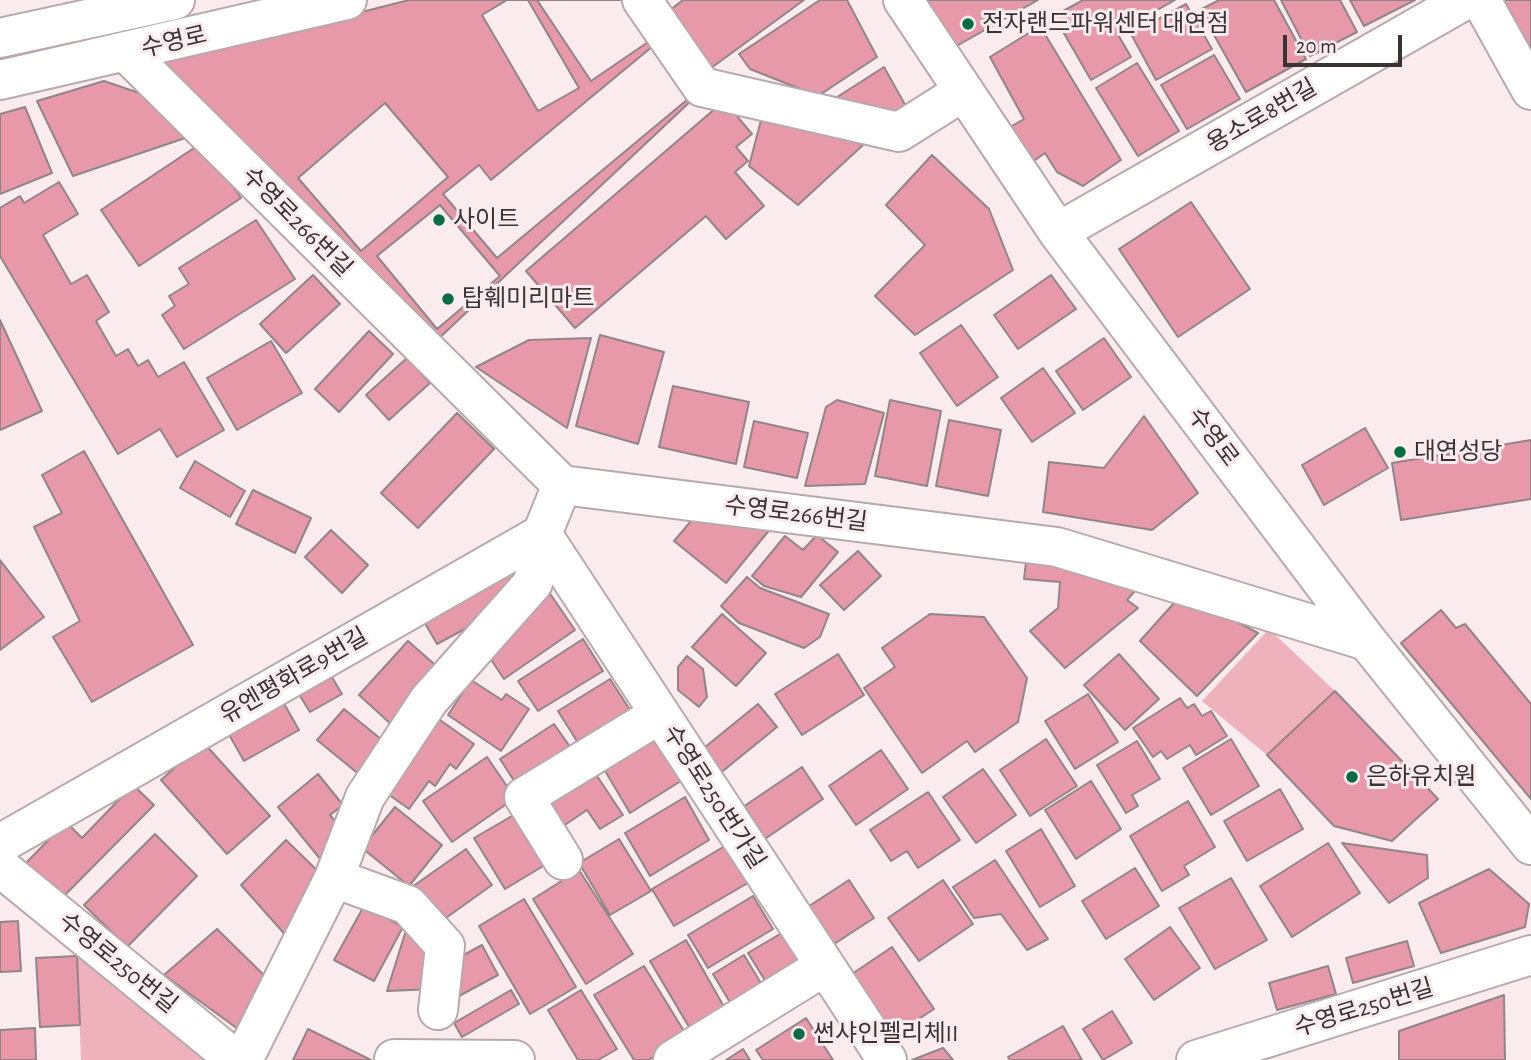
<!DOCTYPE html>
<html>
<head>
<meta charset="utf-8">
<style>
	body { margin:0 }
	#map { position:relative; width:1531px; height:1060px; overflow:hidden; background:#faecee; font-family:"Alegreya Sans",sans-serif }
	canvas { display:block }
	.scale { position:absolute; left:1283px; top:35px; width:119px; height:32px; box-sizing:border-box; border:4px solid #393334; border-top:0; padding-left:9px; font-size:21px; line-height:24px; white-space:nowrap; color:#393334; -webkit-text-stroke:5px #faecee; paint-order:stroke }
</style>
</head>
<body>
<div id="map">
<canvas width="1531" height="1060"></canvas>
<div class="scale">20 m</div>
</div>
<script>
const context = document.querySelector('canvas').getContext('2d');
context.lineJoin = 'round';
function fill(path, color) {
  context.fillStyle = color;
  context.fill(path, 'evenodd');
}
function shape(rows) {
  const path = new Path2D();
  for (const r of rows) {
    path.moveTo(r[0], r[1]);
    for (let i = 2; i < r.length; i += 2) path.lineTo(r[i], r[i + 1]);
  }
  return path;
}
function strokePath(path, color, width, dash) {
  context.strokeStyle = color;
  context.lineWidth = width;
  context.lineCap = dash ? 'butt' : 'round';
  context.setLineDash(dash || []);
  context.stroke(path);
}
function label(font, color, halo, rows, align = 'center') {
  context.font = font + ' "Alegreya Sans","Noto Sans KR",sans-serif';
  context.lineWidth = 6;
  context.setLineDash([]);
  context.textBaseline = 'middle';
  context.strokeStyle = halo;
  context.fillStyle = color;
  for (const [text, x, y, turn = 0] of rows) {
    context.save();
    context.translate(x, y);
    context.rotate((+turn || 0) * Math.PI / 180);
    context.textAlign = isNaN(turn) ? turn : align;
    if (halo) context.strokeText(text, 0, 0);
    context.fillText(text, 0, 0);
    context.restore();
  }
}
const green = shape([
	[1269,629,1335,691,1267,755,1202,701],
	[77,956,204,1060,81,1060]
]);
const building = shape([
	[409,0,624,0,694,98,435,342,156,64,409,0],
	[507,0,528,0,579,88,538,111,482,15,507,0],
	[537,0,625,0,651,40,591,81,537,0],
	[683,0,804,0,707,71,665,14,683,0],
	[820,0,847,0,877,57,818,96,750,69,739,54,820,0],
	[926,0,1038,0,953,48,926,0],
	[1083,0,1175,0,1117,33,1131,57,1091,80,1054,16,1083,0],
	[1219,0,1274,0,1306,59,1246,92,1200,10,1219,0],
	[1281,0,1340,0,1357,32,1310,56,1281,0],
	[1350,0,1415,0,1364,26,1350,0],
	[1497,0,1531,0,1531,72,1497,0],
	[1186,4,1212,49,1156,80,1131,34,1186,4],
	[1040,26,1121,160,1083,186,1057,172,1045,153,1028,165,1005,130,1024,119,990,57,1040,26],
	[653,46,694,94,497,258,443,194,479,165,491,180,653,46],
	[1214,55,1240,99,1187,129,1161,85,1214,55],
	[1137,63,1179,131,1138,156,1096,88,1137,63],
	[884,67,908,110,873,115,831,101,884,67],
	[104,81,142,94,191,136,73,176,37,101,104,81],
	[724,101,752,134,736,147,748,161,735,172,764,206,726,239,706,216,575,328,526,271,724,101],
	[385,103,448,177,361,251,298,178,385,103],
	[765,105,863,145,798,205,749,166,765,105],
	[25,107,52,173,0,194,0,114,25,107],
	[203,142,241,198,139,266,101,210,203,142],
	[932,155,989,209,1013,270,915,335,875,296,925,245,886,205,932,155],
	[59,182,78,214,43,235,71,284,87,275,109,312,96,321,116,356,128,349,138,366,148,360,158,377,184,362,224,430,177,457,160,429,118,454,0,256,0,208,20,196,24,203,59,182],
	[1191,202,1250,289,1178,337,1119,249,1191,202],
	[440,205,500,276,437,329,377,256,440,205],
	[256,220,295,279,184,349,162,315,175,306,169,296,189,284,179,268,256,220],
	[313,275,340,304,286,353,260,324,313,275],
	[1051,275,1076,309,1018,349,994,315,1051,275],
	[0,320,42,411,0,430,0,320],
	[961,325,998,377,957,406,920,353,961,325],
	[369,331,393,354,339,412,315,389,369,331],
	[600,335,664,352,638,444,576,426,600,335],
	[591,338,567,428,476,367,529,340,591,338],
	[1104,338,1131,377,1083,410,1056,371,1104,338],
	[271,341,302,393,237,430,207,378,271,341],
	[407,358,430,383,389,420,366,395,407,358],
	[1043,368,1075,413,1032,442,1001,398,1043,368],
	[673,386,749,402,736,464,659,447,673,386],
	[837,400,884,413,865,484,805,486,826,407,837,400],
	[890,400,941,411,927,486,875,476,890,400],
	[457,413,494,449,418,528,381,493,457,413],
	[1144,416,1198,493,1152,530,1043,512,1049,462,1104,468,1144,416],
	[949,420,1001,430,988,496,936,486,949,420],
	[754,421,808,433,797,478,744,467,754,421],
	[1365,428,1388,468,1324,505,1302,465,1365,428],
	[1531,440,1531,499,1401,520,1392,463,1531,440],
	[84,451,193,645,92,702,53,637,80,621,34,527,62,513,42,475,84,451],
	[195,461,245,491,230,517,180,488,195,461],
	[253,490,311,518,295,553,236,524,253,490],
	[692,520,771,528,726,583,674,541,692,520],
	[331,530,368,565,342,593,305,557,331,530],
	[817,535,838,552,801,597,764,586,752,576,785,536,803,550,817,535],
	[858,551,881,576,844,610,820,585,858,551],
	[1027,553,1142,583,1127,600,1138,608,1065,668,1030,631,1058,608,1060,582,1024,579,1027,553],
	[0,560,44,617,0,650,0,560],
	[524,562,487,617,437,644,422,618,524,562],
	[747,577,760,588,829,614,820,637,804,648,739,623,721,606,747,577],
	[544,585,575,630,504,679,486,652,544,585],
	[1183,593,1258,633,1197,696,1140,641,1183,593],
	[1441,610,1456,628,1465,624,1531,704,1531,799,1401,643,1441,610],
	[722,614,766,653,736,686,692,647,722,614],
	[930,614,984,617,1027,678,1018,722,975,752,967,741,922,773,864,688,895,667,882,648,930,614],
	[583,639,603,671,538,711,518,681,583,639],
	[408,641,441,670,392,725,359,695,408,641],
	[838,654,864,695,802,735,775,694,838,654],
	[1119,654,1159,699,1125,730,1084,685,1119,654],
	[687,656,703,669,707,697,699,707,678,690,678,667,687,656],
	[324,664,342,694,310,712,292,683,324,664],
	[610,679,632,713,580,746,558,711,610,679],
	[471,680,502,700,506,694,529,709,501,751,448,715,471,680],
	[1335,691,1438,799,1392,841,1334,826,1267,755,1335,691],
	[1088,694,1118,742,1075,769,1045,721,1088,694],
	[1180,698,1187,708,1194,704,1202,716,1211,711,1227,736,1196,755,1190,745,1167,759,1161,751,1153,757,1133,728,1180,698],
	[282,700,299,730,244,761,227,731,282,700],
	[758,704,777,727,718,775,699,752,758,704],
	[344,709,387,744,361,776,317,740,344,709],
	[430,713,474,744,456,769,450,764,435,786,429,781,409,809,378,787,430,713],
	[554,724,573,751,518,787,500,759,554,724],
	[649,729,681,781,630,813,598,759,649,729],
	[1046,739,1077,786,1030,816,1000,770,1046,739],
	[1231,739,1259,786,1211,815,1183,768,1231,739],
	[1137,741,1160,779,1132,795,1138,806,1126,813,1097,765,1137,741],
	[203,742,270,816,227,854,161,780,203,742],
	[881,750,908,789,856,825,829,786,881,750],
	[487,757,515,798,452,842,423,801,487,757],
	[589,764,623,815,600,829,587,810,556,831,535,799,589,764],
	[802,767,823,799,759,843,737,811,802,767],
	[983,769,1016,815,976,843,943,797,983,769],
	[318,774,343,805,330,815,349,838,321,860,278,807,318,774],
	[1091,781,1121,829,1076,859,1045,810,1091,781],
	[133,785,154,805,62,898,26,863,66,822,82,838,133,785],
	[1280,789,1303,829,1247,861,1224,821,1280,789],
	[928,792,960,840,918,868,907,851,891,861,870,830,928,792],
	[685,797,709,840,650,876,625,833,685,797],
	[1188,801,1215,847,1184,866,1189,875,1162,891,1130,836,1188,801],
	[395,807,442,845,409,886,362,848,395,807],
	[524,809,555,859,505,889,474,838,524,809],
	[1041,829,1075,886,1040,907,1006,851,1041,829],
	[155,834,197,876,127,947,84,905,155,834],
	[619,839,651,891,610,915,579,863,619,839],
	[286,840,330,883,289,939,241,885,286,840],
	[730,843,753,880,674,926,652,889,730,843],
	[1328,843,1360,893,1292,937,1260,886,1328,843],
	[1342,843,1427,855,1428,878,1389,903,1342,843],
	[466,849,492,885,436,925,409,889,466,849],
	[995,860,1048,939,1027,950,1001,914,974,918,953,887,995,860],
	[1135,868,1159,906,1106,939,1082,901,1135,868],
	[1489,869,1529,904,1525,927,1441,953,1419,903,1489,869],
	[579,870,633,954,586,984,533,899,579,870],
	[1231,878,1267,940,1215,969,1179,908,1231,878],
	[849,880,874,918,825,950,800,912,849,880],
	[943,880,973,924,919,961,888,918,943,880],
	[753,896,773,929,708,968,688,935,753,896],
	[524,899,576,987,530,1014,479,926,524,899],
	[364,906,403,927,374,981,334,960,364,906],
	[18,921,21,971,0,972,0,922,18,921],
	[408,924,434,956,435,989,387,991,408,924],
	[1170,927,1200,968,1154,1000,1125,959,1170,927],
	[217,929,275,986,242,1032,164,975,217,929],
	[785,931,803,960,766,982,748,953,785,931],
	[686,940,727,1012,692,1032,650,961,686,940],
	[1407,941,1414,966,1353,983,1346,958,1407,941],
	[482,945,498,975,446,1003,449,963,482,945],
	[892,947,934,1009,887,1040,846,978,892,947],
	[744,955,762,985,731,1004,713,974,744,955],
	[77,956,80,1025,40,1027,36,958,77,956],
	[644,966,687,1036,648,1060,634,1060,594,995,644,966],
	[1328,966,1336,994,1277,1010,1269,983,1328,966],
	[511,990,519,1004,462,1037,454,1023,511,990],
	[581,990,617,1049,598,1060,578,1060,548,1010,581,990],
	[1504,995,1505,1060,1399,1060,1399,1031,1504,995],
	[1112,1011,1132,1043,1103,1060,1083,1029,1112,1011],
	[806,1018,833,1060,763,1060,756,1050,806,1018],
	[1063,1026,1082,1060,1010,1060,1008,1057,1063,1026],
	[35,1028,36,1060,0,1060,0,1030,35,1028],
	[308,1029,371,1060,293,1060,308,1029],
	[943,1048,953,1060,912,1060,943,1048],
	[743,1049,750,1060,726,1060,743,1049]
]);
const minor = shape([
	[642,0,702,87,899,132,964,91],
	[903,0,1058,232,1367,641,1531,845],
	[1481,0,1531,90],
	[127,53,562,485,1057,547,1367,641],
	[1058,232,1465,0],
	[542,534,887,1060],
	[0,844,542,534,562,485],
	[563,860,524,797,660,714],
	[0,867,236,1060],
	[334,878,408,905,445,946,438,1010],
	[394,1059,515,1060],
	[243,1060,334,878,365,797,429,700,533,583,542,534],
	[673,1060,825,966],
	[1196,1060,1531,955]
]);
const major = shape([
	[0,38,175,0],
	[0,80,347,0]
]);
const markers = [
	[968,24,7,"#096d43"],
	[439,220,7,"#096d43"],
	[448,299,7,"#096d43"],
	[1400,452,7,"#096d43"],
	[1352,777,7,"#096d43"],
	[799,1034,7,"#096d43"]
];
const poiNames = [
	["전자랜드파워센터 대연점",982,24],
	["사이트",453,220],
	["탑훼미리마트",462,299],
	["대연성당",1414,452],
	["은하유치원",1366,777],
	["썬샤인펠리체II",813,1034]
];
const streetNames = [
	["수영로",174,42,-13],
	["용소로8번길",1262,116,-30],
	["수영로266번길",297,222,45],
	["수영로",1213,437,53],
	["수영로266번길",796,514,7],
	["유엔평화로9번길",294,676,-30],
	["수영로250번가길",714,797,57],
	["수영로250번길",118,963,39],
	["수영로250번길",1364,1008,-17]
];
fill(green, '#efb2bd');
fill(building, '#e899a9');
strokePath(building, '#928587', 2);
strokePath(minor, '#b8aaac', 42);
strokePath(major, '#b8aaac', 42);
strokePath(minor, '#fff', 38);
strokePath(major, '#fff', 38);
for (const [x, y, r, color] of markers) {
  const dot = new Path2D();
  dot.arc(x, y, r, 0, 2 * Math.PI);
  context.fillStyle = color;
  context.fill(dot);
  strokePath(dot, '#faecee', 2.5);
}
label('24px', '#393334', '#faecee', poiNames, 'left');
label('24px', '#393334', '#faecee', streetNames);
</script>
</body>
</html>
